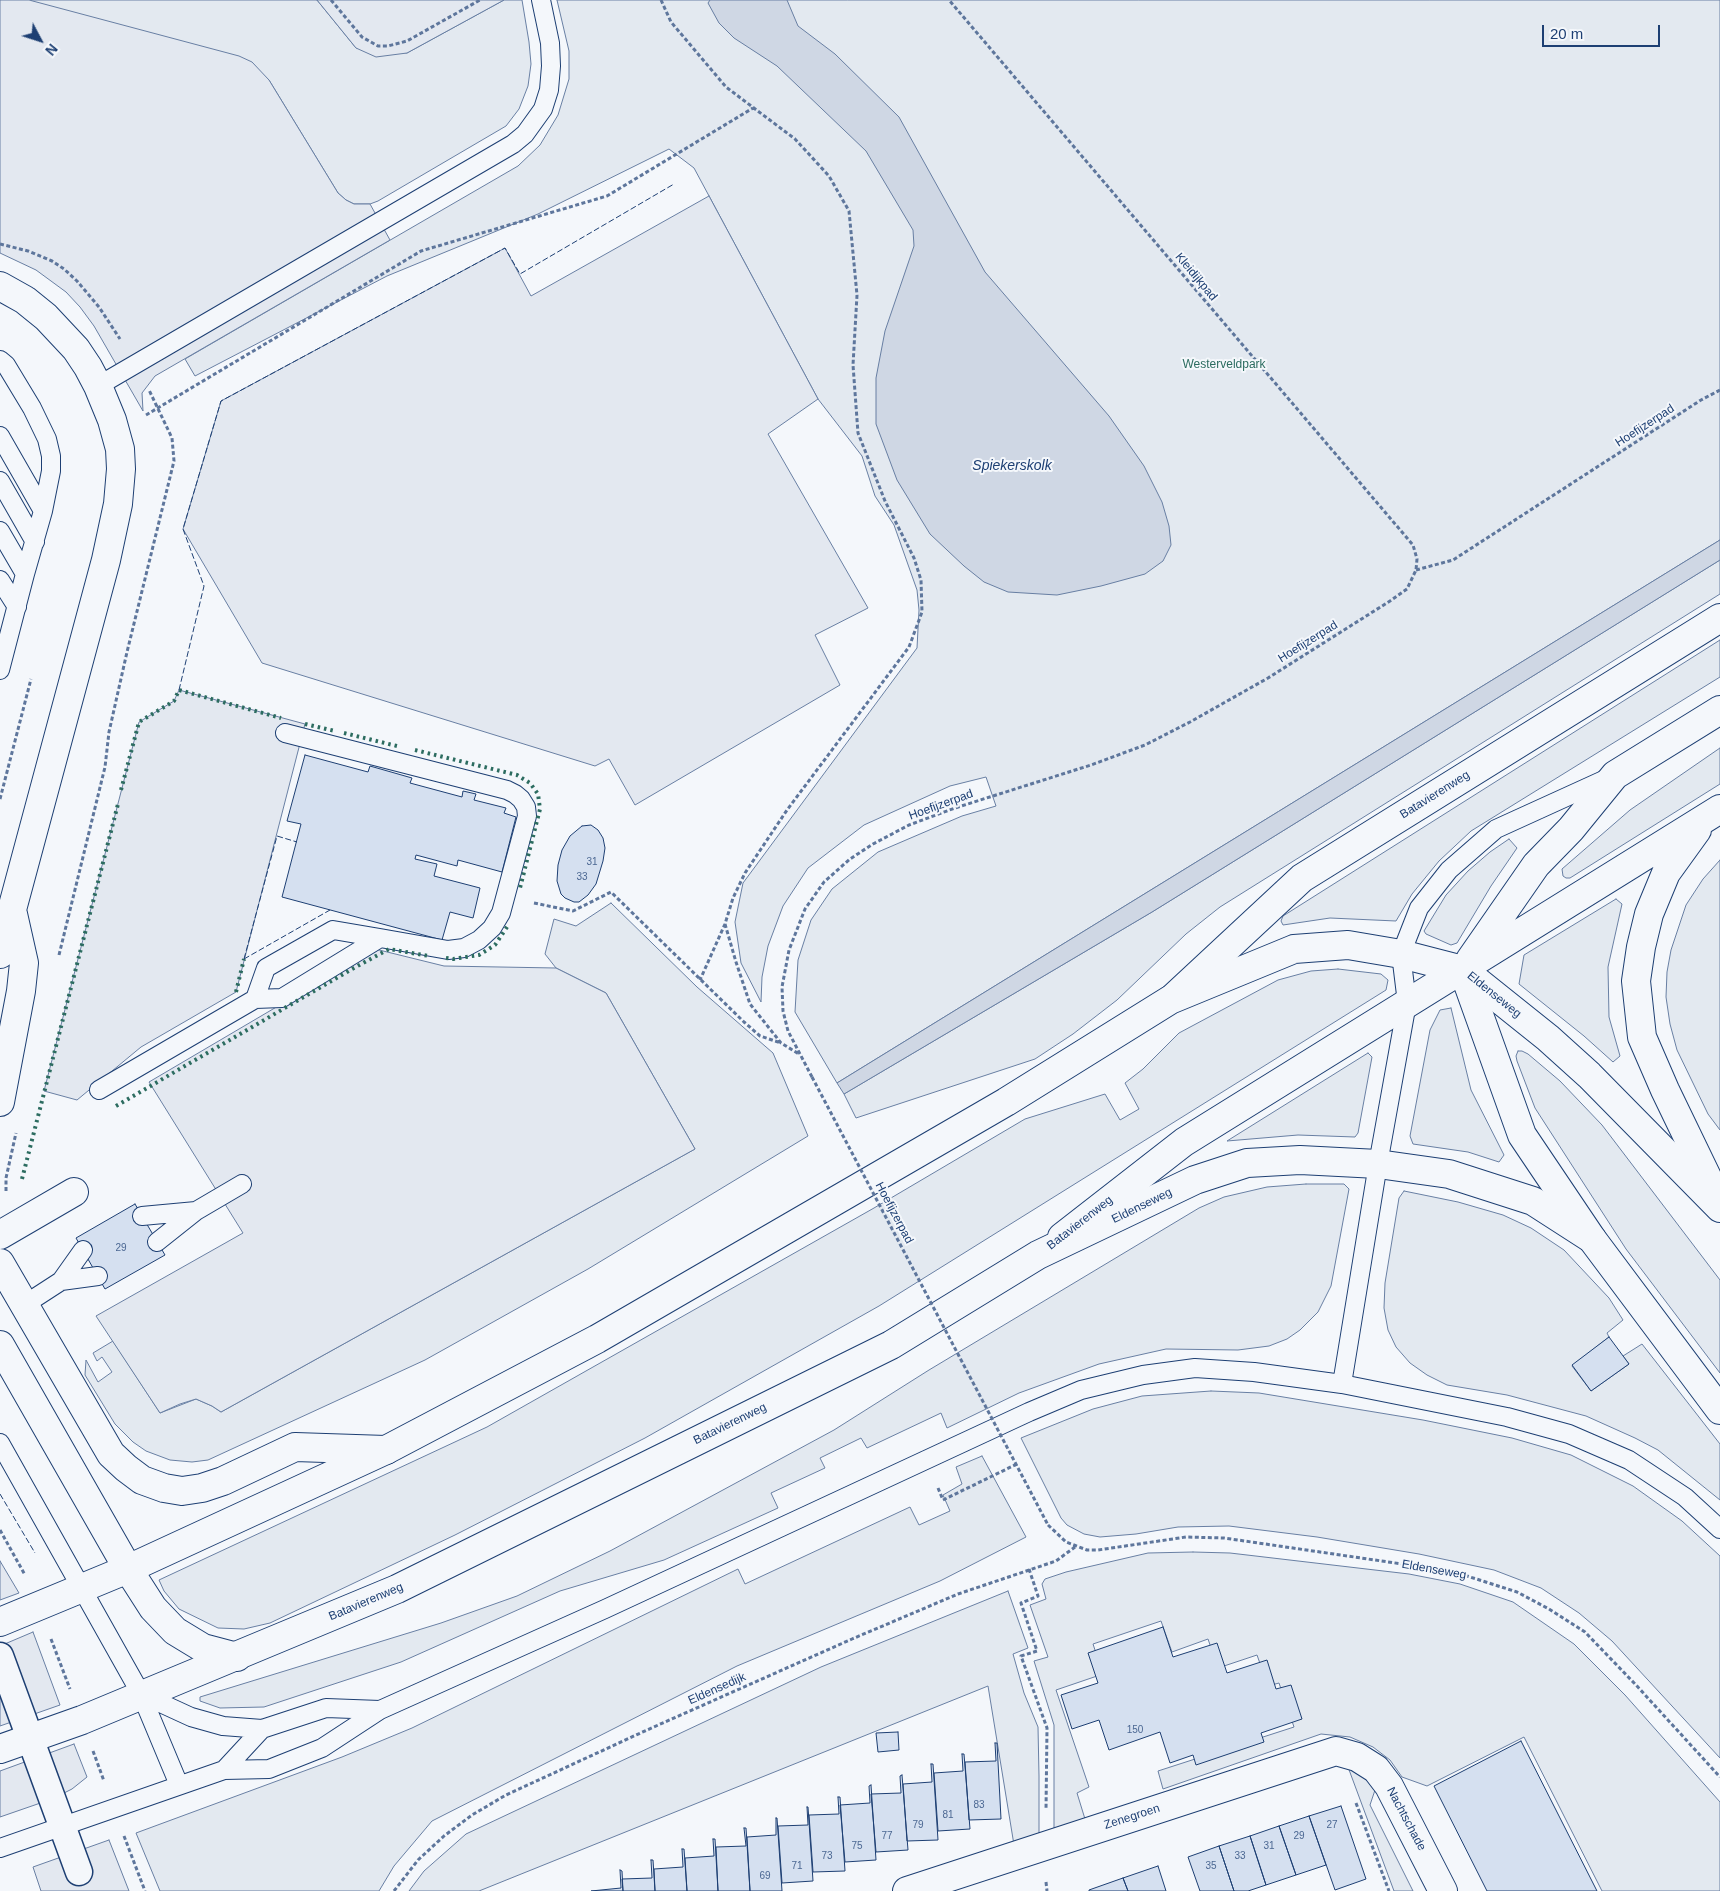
<!DOCTYPE html>
<html>
<head>
<meta charset="utf-8">
<style>
	body { margin:0 }
	#map { position:relative; width:1720px; height:1891px; overflow:hidden; background:#f4f7fb; font-family:Helvetica,sans-serif }
	canvas { display:block }
	.north { position:absolute; left:15px; top:15px; width:50px; height:50px; -webkit-text-stroke:4px #f4f7fb; paint-order:stroke; rotate:130deg; font-size:14px; font-weight:700; line-height:20px; text-align:center; color:#1d3f73 }
	.north::after { content:''; display:block; margin:auto; width:18px; height:22px; background:#1d3f73; clip-path:polygon(50% 0,100% 100%,50% 72%,0 100%) }
	.scale { position:absolute; left:1542px; top:25px; width:118px; height:22px; box-sizing:border-box; border:2px solid #1d3f73; border-top:0; padding-left:6px; font-size:15px; line-height:18px; white-space:nowrap; color:#1d3f73; -webkit-text-stroke:4px #f4f7fb; paint-order:stroke }
</style>
</head>
<body>
<div id="map">
<canvas width="1720" height="1891"></canvas>
<div class="north">N</div>
<div class="scale">20 m</div>
</div>
<script>
const context = document.querySelector('canvas').getContext('2d');
context.lineJoin = 'round';
function fill(path, color) {
  context.fillStyle = color;
  context.fill(path, 'evenodd');
}
function shape(rows) {
  const path = new Path2D();
  for (const r of rows) {
    path.moveTo(r[0], r[1]);
    for (let i = 2; i < r.length; i += 2) path.lineTo(r[i], r[i + 1]);
  }
  return path;
}
function strokePath(path, color, width, dash) {
  context.strokeStyle = color;
  context.lineWidth = width;
  context.lineCap = dash ? 'butt' : 'round';
  context.setLineDash(dash || []);
  context.stroke(path);
}
function label(font, color, halo, rows, align = 'center') {
  context.font = font + ' Helvetica,sans-serif';
  context.lineWidth = 4;
  context.setLineDash([]);
  context.textBaseline = 'middle';
  context.strokeStyle = halo;
  context.fillStyle = color;
  for (const [text, x, y, turn = 0] of rows) {
    context.save();
    context.translate(x, y);
    context.rotate((+turn || 0) * Math.PI / 180);
    context.textAlign = isNaN(turn) ? turn : align;
    if (halo) context.strokeText(text, 0, 0);
    context.fillText(text, 0, 0);
    context.restore();
  }
}
const green = shape([
	[32,0,317,0,356,48,407,53,504,0,522,0,529,42,531,64,528,86,519,109,506,126,378,201,370,204,354,204,346,200,338,193,269,80,31,1,32,0],
	[557,0,1720,0,1720,540,837,1083,795,1012,798,960,811,920,832,889,878,852,962,816,996,806,986,777,950,786,864,825,808,868,783,906,768,946,762,977,761,1002,741,963,735,922,743,883,917,648,919,610,917,590,894,525,875,496,862,456,818,399,694,168,669,149,538,214,387,276,195,376,185,359,518,166,540,145,558,115,569,79,569,51,557,0],
	[1720,560,1720,594,1220,907,1186,934,1117,1000,1073,1034,1035,1059,856,1118,844,1094,1152,912,1720,560],
	[1720,640,1720,677,1471,831,1439,861,1412,894,1396,921,1330,918,1283,925,1281,921,1283,916,1720,640],
	[1720,748,1720,784,1570,878,1566,878,1563,876,1562,869,1630,810,1720,748],
	[1509,839,1517,848,1491,886,1457,943,1451,945,1426,934,1424,931,1446,895,1468,871,1490,852,1509,839],
	[1720,860,1720,1130,1708,1114,1677,1050,1670,1024,1666,997,1667,972,1671,950,1686,905,1703,879,1720,860],
	[1616,899,1622,904,1608,967,1609,1017,1620,1056,1613,1062,1584,1036,1519,984,1524,955,1616,899],
	[611,903,697,987,773,1053,808,1136,588,1269,425,1360,208,1460,192,1462,170,1460,146,1451,133,1442,115,1424,85,1375,86,1360,98,1382,112,1372,102,1357,97,1361,93,1353,113,1341,160,1413,196,1399,212,1406,221,1412,695,1149,606,993,556,968,545,954,554,919,576,926,611,903],
	[1338,969,1381,974,1388,980,1386,990,879,1306,645,1438,455,1535,270,1623,244,1629,218,1628,179,1609,164,1591,159,1580,487,1427,874,1208,1025,1119,1105,1094,1120,1120,1139,1109,1125,1083,1143,1069,1179,1033,1278,980,1311,971,1338,969],
	[1451,1008,1471,1090,1504,1155,1499,1162,1468,1152,1413,1144,1410,1136,1430,1030,1440,1010,1451,1008],
	[1518,1051,1522,1051,1528,1054,1560,1081,1602,1125,1720,1280,1720,1373,1626,1249,1535,1108,1517,1061,1516,1056,1518,1051],
	[1368,1053,1372,1057,1358,1133,1355,1137,1298,1135,1227,1141,1368,1053],
	[1306,1184,1344,1184,1349,1189,1331,1286,1318,1312,1300,1330,1287,1339,1269,1346,1238,1350,1166,1349,1099,1364,1019,1393,947,1428,941,1413,867,1448,861,1438,820,1458,825,1468,771,1493,778,1508,664,1560,560,1591,401,1662,264,1707,220,1708,200,1701,200,1697,441,1623,517,1596,610,1551,834,1430,929,1370,1199,1208,1224,1197,1267,1187,1306,1184],
	[1404,1191,1458,1202,1503,1215,1531,1228,1564,1250,1609,1298,1623,1320,1607,1333,1609,1337,1572,1366,1591,1391,1629,1364,1623,1356,1642,1344,1720,1444,1720,1500,1658,1450,1635,1438,1586,1416,1507,1395,1447,1385,1427,1375,1410,1363,1396,1347,1388,1330,1384,1308,1385,1283,1399,1198,1404,1191],
	[1211,1391,1259,1393,1423,1420,1512,1438,1571,1455,1633,1486,1682,1521,1720,1556,1720,1758,1612,1641,1579,1613,1541,1588,1494,1570,1419,1554,1317,1537,1229,1526,1178,1527,1136,1534,1100,1537,1084,1534,1067,1525,1061,1518,1021,1438,1093,1409,1142,1396,1211,1391],
	[982,1456,1026,1537,940,1581,737,1666,432,1821,394,1866,379,1891,160,1891,136,1833,342,1757,412,1728,738,1569,745,1584,910,1507,919,1525,950,1511,943,1495,962,1484,956,1467,982,1456],
	[1193,1552,1230,1553,1409,1574,1460,1584,1513,1602,1574,1644,1625,1695,1720,1802,1720,1891,1602,1891,1524,1737,1427,1786,1402,1777,1390,1760,1373,1747,1350,1737,1321,1734,1163,1789,1158,1771,1294,1727,1279,1683,1268,1686,1257,1655,1218,1668,1208,1639,1172,1652,1161,1621,1093,1644,1103,1674,1056,1690,1089,1787,1077,1793,1085,1819,1054,1830,1054,1725,1034,1661,1048,1657,1030,1605,1046,1599,1042,1584,1045,1579,1066,1572,1148,1553,1193,1552],
	[1008,1591,1028,1648,1013,1654,1024,1693,1038,1727,1039,1776,1039,1836,1014,1845,988,1686,479,1891,409,1891,424,1871,466,1834,821,1667,1008,1591],
	[1348,1767,1360,1774,1371,1784,1375,1790,1370,1805,1413,1891,1394,1891,1348,1767]
]);
const parking = shape([
	[0,0,29,0,239,56,252,62,269,80,338,193,346,200,354,204,370,204,390,240,155,376,142,393,143,411,94,326,80,307,66,292,36,270,0,253,0,0],
	[317,0,504,0,407,53,376,57,356,48,317,0],
	[709,196,818,399,768,434,868,608,815,635,840,685,635,805,609,759,595,766,262,663,183,529,221,401,505,248,531,296,709,196],
	[179,690,305,724,236,992,141,1047,77,1100,44,1091,139,722,174,701,179,690],
	[375,949,444,966,556,968,606,993,695,1149,221,1412,212,1406,196,1399,180,1404,160,1413,96,1316,243,1233,149,1082,375,949],
	[0,1561,19,1593,0,1600,0,1561],
	[33,1632,60,1705,0,1726,0,1646,33,1632],
	[74,1744,87,1777,72,1789,52,1799,0,1817,0,1771,74,1744],
	[109,1840,129,1891,41,1891,33,1867,109,1840]
]);
const water = shape([
	[710,0,787,0,798,26,835,54,899,117,985,272,1109,416,1144,466,1162,502,1169,526,1171,545,1163,561,1145,574,1101,586,1057,595,1008,592,984,582,964,566,930,534,897,480,876,424,876,378,885,331,914,246,913,230,866,151,777,66,734,38,719,23,708,3,710,0],
	[1720,540,1720,560,1152,912,844,1094,837,1083,1720,540]
]);
const building = shape([
	[305,755,368,772,370,766,412,778,410,783,462,797,463,791,476,794,474,800,506,808,504,813,516,817,502,872,458,860,457,866,416,855,415,859,437,864,434,876,480,888,473,918,450,912,442,940,282,897,301,824,287,821,305,755],
	[582,826,591,825,598,830,603,838,605,848,603,861,596,884,588,895,579,902,574,902,565,898,561,894,557,881,558,865,562,850,570,836,582,826],
	[135,1204,165,1255,105,1289,76,1238,135,1204],
	[1609,1337,1629,1364,1591,1391,1572,1365,1609,1337],
	[1163,1627,1173,1657,1217,1643,1227,1673,1267,1660,1276,1689,1291,1685,1302,1719,1261,1733,1264,1742,1196,1765,1193,1755,1170,1763,1160,1732,1109,1750,1099,1720,1072,1729,1061,1695,1098,1683,1088,1653,1163,1627],
	[898,1732,899,1750,878,1752,876,1733,898,1732],
	[1521,1741,1597,1891,1487,1891,1434,1786,1521,1741],
	[995,1743,997,1743,1001,1819,969,1820,965,1762,996,1761,995,1743],
	[962,1754,964,1754,970,1829,938,1831,934,1773,963,1771,962,1754],
	[931,1764,933,1764,938,1840,907,1841,903,1784,932,1782,931,1764],
	[902,1775,908,1850,876,1852,871,1794,901,1793,900,1776,902,1775],
	[871,1785,876,1860,845,1862,840,1805,870,1803,869,1786,871,1785],
	[838,1797,840,1797,845,1871,813,1872,809,1815,839,1814,838,1797],
	[1341,1806,1366,1879,1335,1890,1309,1816,1341,1806],
	[807,1807,808,1807,813,1881,782,1883,778,1826,808,1825,807,1807],
	[1309,1816,1326,1865,1296,1875,1279,1826,1309,1816],
	[776,1818,777,1818,782,1891,750,1891,747,1837,776,1835,776,1818],
	[1279,1826,1296,1875,1266,1885,1250,1836,1279,1826],
	[744,1828,746,1828,750,1891,718,1891,716,1847,746,1846,744,1828],
	[1250,1836,1266,1885,1248,1891,1234,1891,1219,1846,1250,1836],
	[713,1839,715,1839,718,1891,687,1891,685,1858,714,1856,713,1839],
	[1219,1846,1234,1891,1200,1891,1188,1857,1219,1846],
	[682,1849,684,1849,687,1891,655,1891,654,1869,683,1867,682,1849],
	[651,1860,653,1860,655,1891,623,1891,622,1879,652,1878,651,1860],
	[1158,1866,1166,1891,1128,1891,1123,1878,1158,1866],
	[620,1870,622,1871,623,1891,591,1891,621,1888,620,1870],
	[1123,1878,1128,1891,1089,1891,1089,1890,1123,1878]
]);
const path = shape([
	[331,0,362,37,378,46,388,46,407,41,480,0],
	[661,0,671,22,726,87,795,139,829,176,849,211,857,295,853,365,858,433,885,501,914,558,921,580,922,612,909,647,787,810,745,873,733,898,725,924,700,980],
	[0,244,28,251,52,261,64,269,77,281,99,307,120,339],
	[146,415,421,251,607,196,753,108],
	[1416,570,1453,560,1701,400,1720,390],
	[0,799,31,679],
	[534,903,573,911,611,892,744,1022,760,1036,781,1043],
	[725,924,736,962,750,1004,781,1043,799,1054],
	[59,955,105,767,109,732,127,652,174,461,172,438,149,390],
	[812,1077,788,1031,783,1011,782,987,789,950,805,909,824,882,850,859,873,844,909,825,955,808,1091,765,1145,745,1190,722,1268,678,1390,601,1407,589,1416,570,1417,559,1413,545,949,0],
	[6,1191,6,1178,16,1133],
	[938,1488,943,1500,1017,1464],
	[1048,1525,1066,1542,1087,1550,1098,1550,1186,1537,1224,1538,1416,1566,1467,1576,1517,1592,1549,1609,1585,1632,1636,1685,1720,1777],
	[0,1530,25,1575],
	[1029,1569,1038,1596,1021,1603,1037,1651,1021,1656,1047,1728,1046,1810],
	[51,1639,70,1689],
	[93,1751,104,1781],
	[1356,1803,1389,1891],
	[124,1836,145,1891],
	[1046,1882,1047,1891],
	[394,1891,418,1860,444,1836,472,1815,506,1795,647,1730,852,1639,958,1594,1056,1561,1075,1547]
]);
const service = shape([
	[0,360,6,365,32,408,47,439,51,456,51,471,43,511,25,574,0,670],
	[98,386,513,144,525,134,543,109,549,90,551,66,550,43,541,0],
	[0,436,43,511],
	[0,481,35,542],
	[0,531,25,574],
	[0,580,17,607],
	[255,999,266,968,333,930,380,938],
	[99,1090,255,999,282,998,380,938,448,950,464,948,479,940,492,928,501,913,527,816,526,807,521,799,515,794,507,790,285,733],
	[142,1216,196,1211,242,1184],
	[157,1242,196,1211],
	[61,1281,98,1276],
	[24,1305,61,1281,83,1250],
	[1342,1384,1378,1164,1407,1003,1401,954,1419,908,1449,870,1496,829,1608,778],
	[0,1443,141,1694,179,1785],
	[141,1694,191,1717,223,1726,262,1729,326,1708,380,1710],
	[224,1770,262,1729],
	[0,1848,224,1770,269,1769,322,1748,380,1710,605,1609,1029,1412,1081,1390,1143,1375,1195,1368,1254,1372,1342,1384,1507,1417,1569,1434,1629,1460,1685,1497,1720,1529]
]);
const pedestrian = shape([
	[0,1656,79,1872]
]);
const minor = shape([
	[0,286,25,300,46,317,76,349,88,367,98,386,112,420,120,449,121,469,118,504,106,560,0,954],
	[0,1102,21,991,24,963,13,914],
	[0,1235,74,1192],
	[0,1263,111,1454,126,1468,142,1480,164,1488,182,1491,202,1488,223,1481,295,1447,386,1450],
	[0,1345,128,1569,153,1608,175,1631,203,1648,237,1657],
	[907,1891,1336,1751,1357,1757,1376,1769,1389,1786,1443,1891]
]);
const secondary = shape([
	[1697,830,1666,873,1649,914,1641,947,1636,981,1642,1037,1665,1090,1720,1204],
	[1470,960,1536,865,1571,829,1615,775,1720,710],
	[1463,970,1522,1135,1592,1239],
	[1173,998,1302,878,1720,618],
	[1062,1237,1184,1142,1720,809]
]);
const primary = shape([
	[0,1622,128,1569,386,1450,597,1339,1006,1102,1170,1000,1294,949,1348,945,1401,954,1463,970,1548,1038,1589,1075,1720,1208],
	[0,1749,82,1720,397,1589,891,1345,1038,1255,1195,1180,1247,1163,1300,1160,1378,1164,1449,1174,1533,1201,1592,1239,1720,1410]
]);
const pathBridge = shape([
	[812,1077,1048,1525]
]);
const hedge = shape([
	[305,724,335,731],
	[344,733,397,746],
	[415,750,517,775,530,783,538,794,540,809,520,888],
	[121,790,139,722,174,701,179,690,281,718],
	[446,958,453,959,479,955,495,945,509,924],
	[236,992,244,959],
	[116,1106,352,969,389,949,429,956],
	[22,1179,118,804]
]);
const fence = shape([
	[179,690,204,586,183,529,221,401,505,248,520,274,674,184],
	[244,959,277,836,297,842],
	[244,959,330,910],
	[0,1494,35,1553]
]);
const numberNames = [
	["31",592,862],
	["33",582,877],
	["29",121,1248],
	["150",1135,1730],
	["83",979,1805],
	["81",948,1815],
	["79",918,1825],
	["27",1332,1825],
	["77",887,1836],
	["29",1299,1836],
	["75",857,1846],
	["31",1269,1846],
	["73",827,1856],
	["33",1240,1856],
	["71",797,1866],
	["35",1211,1866],
	["69",765,1876]
];
const streetNames = [
	["Kleidijkpad",1196,277,50],
	["Hoefijzerpad",1645,426,-33],
	["Hoefijzerpad",1308,642,-32],
	["Batavierenweg",1435,795,-32],
	["Hoefijzerpad",941,805,-20],
	["Eldenseweg",1494,995,39],
	["Eldenseweg",1142,1206,-26],
	["Hoefijzerpad",894,1213,62],
	["Batavierenweg",1080,1223,-38],
	["Batavierenweg",730,1424,-26],
	["Eldenseweg",1434,1570,10],
	["Batavierenweg",366,1602,-23],
	["Eldensedijk",717,1689,-24],
	["Zenegroen",1132,1817,-18],
	["Nachtschade",1406,1819,62]
];
const parkNames = [
	["Westerveldpark",1224,365]
];
const waterNames = [
	["Spiekerskolk",1012,466]
];
fill(green, '#e3e9f0');
strokePath(green, '#687fa3', 1);
fill(parking, '#e3e8f0');
strokePath(parking, '#687fa3', 1);
fill(water, '#cfd7e4');
strokePath(water, '#687fa3', 1);
fill(building, '#d5e0f0');
strokePath(building, '#1d3f73', 1);
strokePath(service, '#1d3f73', 20);
strokePath(pedestrian, '#1d3f73', 29);
strokePath(minor, '#1d3f73', 30);
strokePath(secondary, '#1d3f73', 30);
strokePath(primary, '#1d3f73', 30);
strokePath(path, '#5e769c', 3, [4, 2.5]);
strokePath(service, '#f4f7fb', 18);
strokePath(pedestrian, '#f4f7fb', 26);
strokePath(minor, '#f4f7fb', 28);
strokePath(secondary, '#f4f7fb', 28);
strokePath(primary, '#f4f7fb', 28);
strokePath(pathBridge, '#5e769c', 3, [4, 2.5]);
strokePath(hedge, '#2c6c60', 4, [2.5, 4]);
strokePath(fence, '#1d3f73', 1, [6, 2.5]);
label('10px', '#4b6792', null, numberNames);
label('12px', '#1d3f73', '#f4f7fb', streetNames);
label('12px', '#2c6c60', '#f4f7fb', parkNames);
label('italic 14px', '#1d3f73', '#f4f7fb', waterNames);
</script>
</body>
</html>
